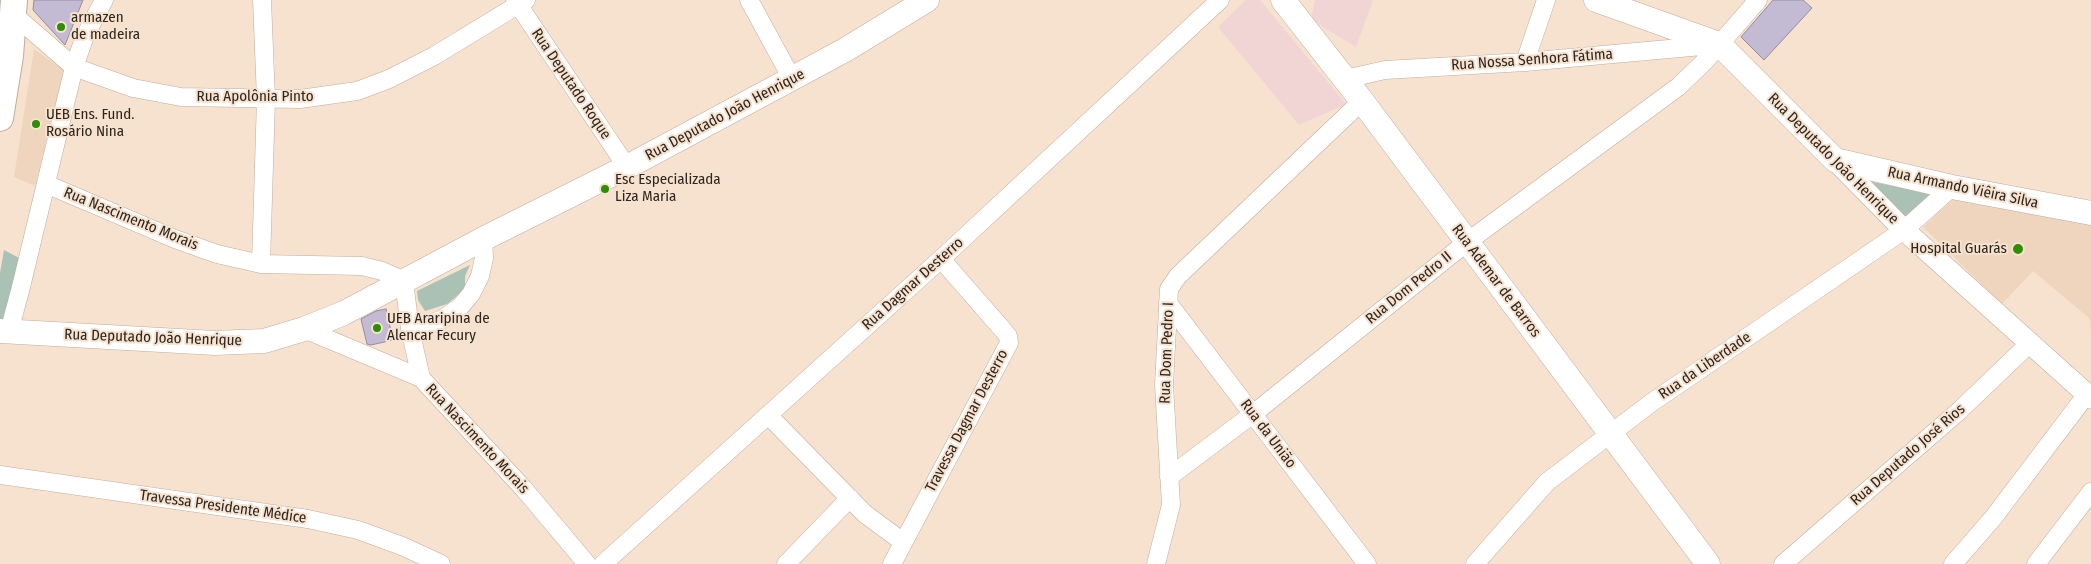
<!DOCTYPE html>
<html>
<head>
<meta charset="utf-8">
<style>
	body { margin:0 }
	canvas { display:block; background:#f6e2cf }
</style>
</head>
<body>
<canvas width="2091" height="564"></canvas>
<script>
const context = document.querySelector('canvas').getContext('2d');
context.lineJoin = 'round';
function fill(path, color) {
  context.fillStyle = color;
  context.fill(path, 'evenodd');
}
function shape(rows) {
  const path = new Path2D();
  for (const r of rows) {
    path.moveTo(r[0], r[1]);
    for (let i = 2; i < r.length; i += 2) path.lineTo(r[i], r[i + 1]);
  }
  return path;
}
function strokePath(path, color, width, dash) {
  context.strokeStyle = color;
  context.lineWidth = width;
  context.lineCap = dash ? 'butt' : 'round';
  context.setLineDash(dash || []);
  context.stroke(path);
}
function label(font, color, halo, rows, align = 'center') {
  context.font = font + ' "Fira Sans Condensed",sans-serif';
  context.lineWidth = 4;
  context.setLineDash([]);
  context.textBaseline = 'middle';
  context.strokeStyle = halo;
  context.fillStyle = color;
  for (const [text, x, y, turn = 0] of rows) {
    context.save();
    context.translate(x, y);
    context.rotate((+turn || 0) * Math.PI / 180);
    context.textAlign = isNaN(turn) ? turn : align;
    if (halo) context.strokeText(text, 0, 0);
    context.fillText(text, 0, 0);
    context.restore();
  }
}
const commercial = shape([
	[1246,0,1260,0,1346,104,1299,125,1218,27],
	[1315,0,1373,0,1356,47,1311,20]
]);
const built = shape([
	[34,49,64,70,35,186,14,177],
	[1954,198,2091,223,2091,330,2089,318,2033,271,2002,304,1923,227]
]);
const green = shape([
	[1868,181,1937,195,1907,220],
	[4,250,23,260,6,320,0,319,0,273],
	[470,265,465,276,465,289,447,304,425,311,418,300,417,291]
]);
const building = shape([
	[34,0,83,0,65,45,33,10,34,0],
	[1773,0,1803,0,1812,8,1764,60,1741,37,1773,0],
	[386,309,393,340,371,345,367,344,361,319,376,311,386,309]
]);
const minor = shape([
	[515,0,627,167],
	[749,0,792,79],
	[14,15,74,67,133,88,181,97,300,99,357,91,389,79,434,56,526,0],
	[1525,62,1546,0],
	[1345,79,1385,70,1525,62,1713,45],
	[46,184,175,239,217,254,261,264,362,266,382,271,404,281,410,329,421,378,524,489,587,564],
	[261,264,266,99,262,0],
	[1168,303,1367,564],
	[304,329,421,378],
	[410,329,441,320,460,307,471,294,480,276,484,258,483,239],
	[9,332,21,287,74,67,85,36,104,0],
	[768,415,865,514,903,542],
	[0,475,308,519,358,530,402,546,441,564],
	[1169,477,1253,414,1467,242,1678,87,1705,61,1758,0],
	[603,564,941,259,1220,0],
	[786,564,850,498],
	[892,564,1009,343,1008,336,1003,330,941,259],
	[1156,564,1171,505,1164,385,1169,289,1178,276,1362,101],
	[1475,564,1547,482,1651,403,1904,230,1952,187],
	[1783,564,1959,411,2030,343],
	[1953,564,1993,518,2087,394],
	[2036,564,2091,492]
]);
const tertiary = shape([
	[1835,160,1904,230,2091,398]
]);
const secondary = shape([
	[1283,0,1362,101,1708,564],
	[1596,0,1719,44,1835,160,1952,187,2091,213],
	[0,331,215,343,264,341,304,329,344,313,483,239,627,167,845,50,927,0]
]);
const primary = shape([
	[0,118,10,56,14,0]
]);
const markers = [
	[61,27,5,"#2e8d00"],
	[36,124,5,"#2e8d00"],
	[605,189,5,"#2e8d00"],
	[2018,249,6,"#2e8d00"],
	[377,328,5,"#2e8d00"]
];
const poiNames = [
	["armazen",71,18],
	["de madeira",71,35],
	["UEB Ens. Fund.",46,115],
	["Rosário Nina",46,132],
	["Esc Especializada",615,180],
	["Liza Maria",615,197],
	["Hospital Guarás",2007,249,"right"],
	["UEB Araripina de",387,319],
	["Alencar Fecury",387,336]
];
const streetNames = [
	["Rua Nossa Senhora Fátima",1532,60,-4],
	["Rua Deputado Roque",571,84,56],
	["Rua Apolônia Pinto",255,97],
	["Rua Deputado João Henrique",725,115,-28],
	["Rua Deputado João Henrique",1833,159,45],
	["Rua Armando Viêira Silva",1963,188,12],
	["Rua Nascimento Morais",131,219,22],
	["Rua Ademar de Barros",1496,281,53],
	["Rua Dagmar Desterro",913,284,-42],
	["Rua Dom Pedro II",1409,288,-39],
	["Rua Deputado João Henrique",153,338,2],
	["Rua Dom Pedro I",1167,353,-88],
	["Rua da Liberdade",1705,366,-34],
	["Travessa Dagmar Desterro",967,421,-62],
	["Rua da União",1268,434,53],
	["Rua Nascimento Morais",477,439,47],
	["Rua Deputado José Rios",1908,455,-41],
	["Travessa Presidente Médice",223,507,8]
];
fill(commercial, '#f0d5d4');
fill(built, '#efd5bd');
fill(green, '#a9c2b5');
fill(building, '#c2bbd3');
strokePath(building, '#938da3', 1);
strokePath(minor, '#c0ad9b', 19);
strokePath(tertiary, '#c0ad9b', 22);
strokePath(secondary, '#c0ad9b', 25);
strokePath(primary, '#c0ad9b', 28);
strokePath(minor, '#fff', 18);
strokePath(tertiary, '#fff', 21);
strokePath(secondary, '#fff', 24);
strokePath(primary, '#fff', 26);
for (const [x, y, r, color] of markers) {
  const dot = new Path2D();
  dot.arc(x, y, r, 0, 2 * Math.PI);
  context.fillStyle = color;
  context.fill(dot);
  strokePath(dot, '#f6e2cf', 2);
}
label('15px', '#2d251e', '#f6e2cf', poiNames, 'left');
label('15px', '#2d251e', '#f6e2cf', streetNames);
</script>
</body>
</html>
